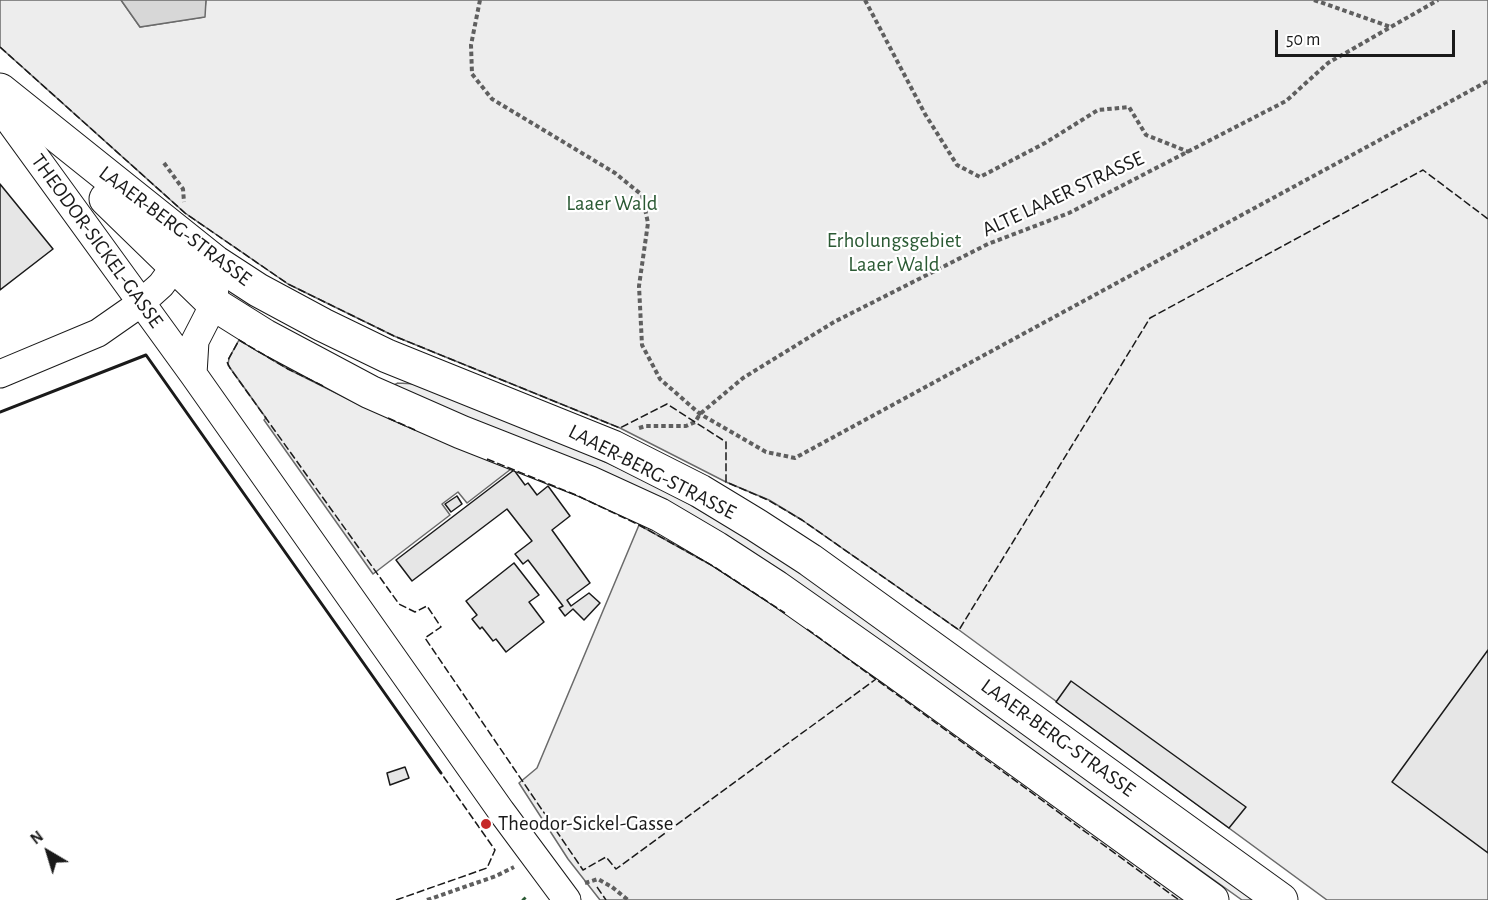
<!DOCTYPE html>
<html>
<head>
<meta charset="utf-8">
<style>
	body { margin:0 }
	#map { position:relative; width:1488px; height:900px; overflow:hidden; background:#fff; font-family:"Alegreya Sans",sans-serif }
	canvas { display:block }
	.north { position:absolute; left:18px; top:822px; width:60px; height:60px; -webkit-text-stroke:4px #fff; paint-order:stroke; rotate:322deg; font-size:16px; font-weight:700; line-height:24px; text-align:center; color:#1a1a1a }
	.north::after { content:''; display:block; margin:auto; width:21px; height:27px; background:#1a1a1a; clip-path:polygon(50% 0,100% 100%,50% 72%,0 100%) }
	.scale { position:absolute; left:1275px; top:30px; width:180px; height:27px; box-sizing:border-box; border:3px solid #1a1a1a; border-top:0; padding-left:8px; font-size:18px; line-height:21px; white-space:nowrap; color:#1a1a1a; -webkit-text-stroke:4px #fff; paint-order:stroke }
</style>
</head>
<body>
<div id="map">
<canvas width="1488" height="900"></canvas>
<div class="north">N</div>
<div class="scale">50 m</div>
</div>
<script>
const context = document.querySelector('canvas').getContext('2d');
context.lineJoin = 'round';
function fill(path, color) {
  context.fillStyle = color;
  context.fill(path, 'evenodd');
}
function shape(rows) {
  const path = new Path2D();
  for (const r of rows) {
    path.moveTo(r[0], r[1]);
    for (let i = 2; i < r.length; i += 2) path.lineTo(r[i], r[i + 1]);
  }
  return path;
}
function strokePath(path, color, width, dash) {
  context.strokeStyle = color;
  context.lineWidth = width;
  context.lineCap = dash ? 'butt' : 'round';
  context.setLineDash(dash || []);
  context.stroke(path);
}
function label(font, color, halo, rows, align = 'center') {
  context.font = font + ' "Alegreya Sans",sans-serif';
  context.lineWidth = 4.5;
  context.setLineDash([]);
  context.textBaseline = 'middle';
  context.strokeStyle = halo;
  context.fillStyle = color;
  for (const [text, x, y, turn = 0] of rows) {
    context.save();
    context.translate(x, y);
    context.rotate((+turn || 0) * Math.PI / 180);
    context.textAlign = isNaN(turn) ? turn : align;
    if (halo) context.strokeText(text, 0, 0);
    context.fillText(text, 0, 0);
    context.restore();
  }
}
const green = shape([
	[0,0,121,0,140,27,204,17,206,0,1488,0,1488,900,1327,900,959,630,802,520,769,500,726,482,620,428,394,336,288,284,185,213,0,47,0,0],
	[239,340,288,369,364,407,511,469,467,503,458,492,442,504,450,515,373,574,264,420,266,418,228,365,229,358,239,340],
	[398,383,416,384,575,448,662,488,780,557,1255,900,1242,900,778,569,394,385,398,383],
	[639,525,713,566,785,613,1187,900,600,900,568,859,519,783,537,768,639,525]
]);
const water = shape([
	[121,0,206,0,205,17,140,27,121,0]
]);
const building = shape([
	[0,184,53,249,0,290,0,184],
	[514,470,525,485,528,483,537,495,548,486,570,516,552,530,590,583,567,600,571,606,589,593,600,603,584,620,573,609,565,616,559,608,563,606,528,560,523,564,515,554,532,541,507,509,412,581,396,560,514,470],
	[457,496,462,504,451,512,445,504,457,496],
	[514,563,539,595,529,602,544,622,506,652,496,639,493,641,482,627,480,629,472,619,477,615,466,601,514,563],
	[1488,650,1488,853,1392,782,1488,650],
	[1071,681,1246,807,1229,828,1056,702,1071,681],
	[405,767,409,778,390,785,387,773,405,767]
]);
const path = shape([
	[480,0,471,45,472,74,492,99,615,173,642,195,648,223,639,286,642,345,660,379,700,414,766,452,795,458,1488,81],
	[865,0,925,114,957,165,980,177,1045,143,1098,110,1129,107,1146,135,1189,152],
	[1314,0,1391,27],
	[164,163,183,189,184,202],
	[639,428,646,426,686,426,695,422,700,414,743,378,834,322,988,244,1069,213,1286,101,1328,63,1438,0],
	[585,883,598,879,612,887,628,900],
	[427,900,496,876,514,867]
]);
const minor = shape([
	[0,108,193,374,501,811,567,900],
	[0,374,98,333,141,303,161,285,175,266,185,248],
	[193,374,195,341,214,304,215,284]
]);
const major = shape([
	[0,90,215,262,258,290,323,325,387,356,613,447,700,491,756,525,810,560,1281,900],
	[106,199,214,304,265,336,370,392,461,432,588,482,660,515,716,548,776,587,891,668,1212,900]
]);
const hedge = shape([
	[523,898,525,900]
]);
const fence = shape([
	[0,47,185,213,288,284,394,336,620,428,667,404,726,442,726,482,768,500,802,520,959,630,1150,318,1423,170,1488,219],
	[323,386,288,369,239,340,227,362,230,368,399,604,415,612,427,606,441,627,425,638,583,870,606,857,616,869,876,679],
	[388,418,415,430],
	[487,459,576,495,639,525,713,566,785,613],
	[807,629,1179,900],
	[597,887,606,900],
	[396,900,487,868,495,850,441,773]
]);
const wall = shape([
	[0,412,146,355,441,773]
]);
const markers = [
	[486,824,6,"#c62828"]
];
const streetNames = [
	["ALTE LAAER STRASSE",1063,194,-25],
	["LAAER-BERG-STRASSE",175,226,37],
	["THEODOR-SICKEL-GASSE",97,241,54],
	["LAAER-BERG-STRASSE",652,472,27],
	["LAAER-BERG-STRASSE",1058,738,36]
];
const parkNames = [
	["Laaer Wald",612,204],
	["Erholungsgebiet",894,241],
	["Laaer Wald",894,265]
];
const poiNames = [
	["Theodor-Sickel-Gasse",498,824]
];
fill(green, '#ededed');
strokePath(green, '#6a6a6a', 1.5);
fill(water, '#d7d7d7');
strokePath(water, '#6a6a6a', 1.5);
fill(building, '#e6e6e6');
strokePath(building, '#1a1a1a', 1.5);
strokePath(minor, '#1a1a1a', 29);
strokePath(major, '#1a1a1a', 35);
strokePath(path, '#5f5f5f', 4, [4.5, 3]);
strokePath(minor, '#fff', 27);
strokePath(major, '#fff', 33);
strokePath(hedge, '#2b5a34', 4.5, [3, 4.5]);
strokePath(fence, '#1a1a1a', 1.5, [8, 3]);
strokePath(wall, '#1a1a1a', 3);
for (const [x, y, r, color] of markers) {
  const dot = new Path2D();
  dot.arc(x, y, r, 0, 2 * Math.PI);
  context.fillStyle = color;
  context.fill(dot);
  strokePath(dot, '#fff', 2);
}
label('21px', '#1a1a1a', '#fff', streetNames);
label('21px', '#2b5a34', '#fff', parkNames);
label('21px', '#1a1a1a', '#fff', poiNames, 'left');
</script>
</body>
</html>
